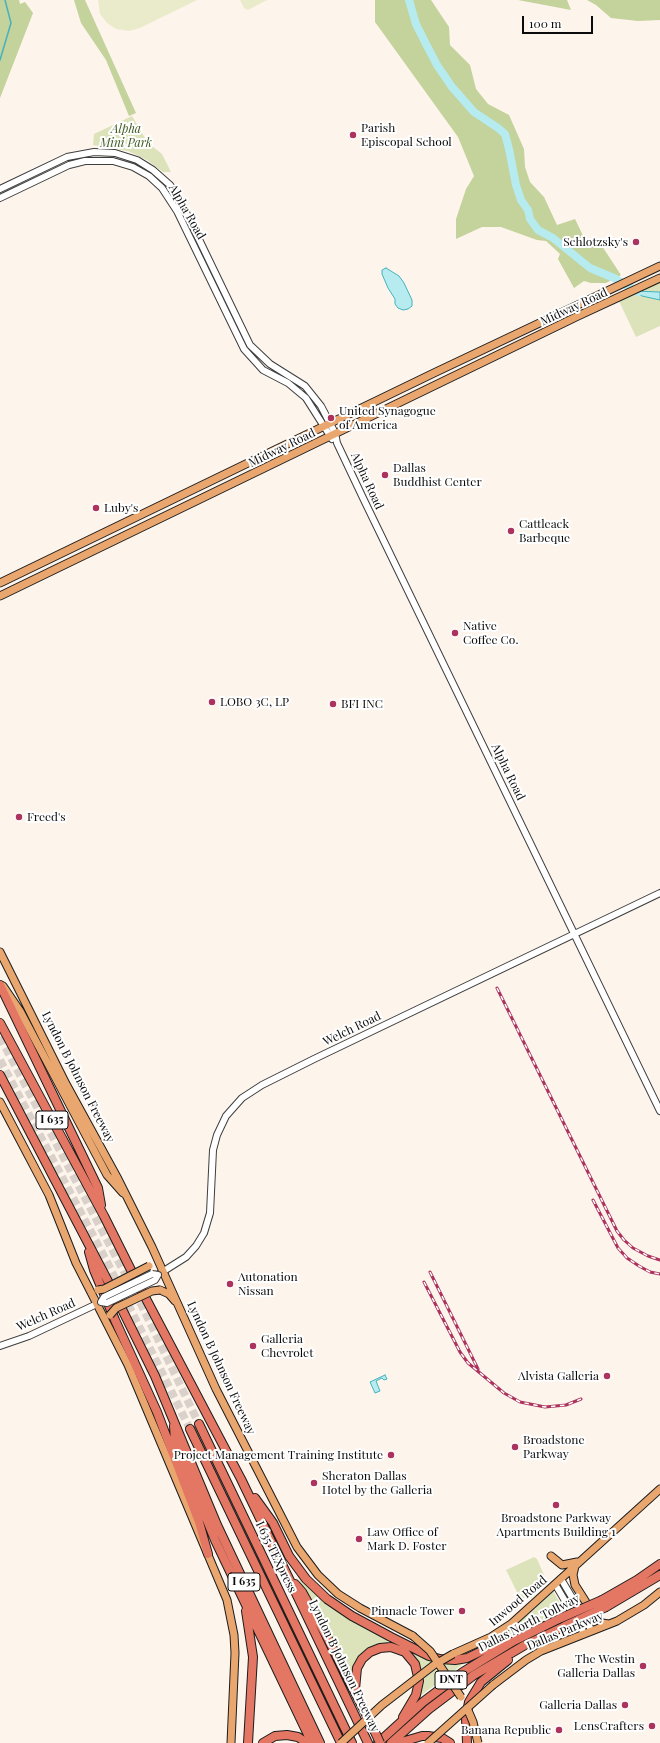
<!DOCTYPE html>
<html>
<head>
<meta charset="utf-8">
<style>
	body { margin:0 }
	#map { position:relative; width:660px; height:1743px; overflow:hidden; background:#fdf4ec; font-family:"Playfair Display",serif }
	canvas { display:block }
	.scale { position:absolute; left:522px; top:16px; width:71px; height:18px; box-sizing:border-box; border:2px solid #0b0b0b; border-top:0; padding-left:5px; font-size:12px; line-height:14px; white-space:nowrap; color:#0b0b0b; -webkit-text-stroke:3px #fff; paint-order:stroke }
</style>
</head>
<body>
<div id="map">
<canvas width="660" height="1743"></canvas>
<div class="scale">100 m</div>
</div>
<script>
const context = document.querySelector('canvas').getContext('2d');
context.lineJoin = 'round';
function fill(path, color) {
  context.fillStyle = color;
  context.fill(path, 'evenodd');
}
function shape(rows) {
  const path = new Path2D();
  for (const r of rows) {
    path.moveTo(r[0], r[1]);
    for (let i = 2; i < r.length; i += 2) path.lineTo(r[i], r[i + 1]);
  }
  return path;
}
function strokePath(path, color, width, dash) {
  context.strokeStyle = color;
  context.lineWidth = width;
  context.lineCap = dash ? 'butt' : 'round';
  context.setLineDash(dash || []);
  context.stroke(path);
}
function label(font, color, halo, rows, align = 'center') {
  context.font = font + ' "Playfair Display",serif';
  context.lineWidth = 4;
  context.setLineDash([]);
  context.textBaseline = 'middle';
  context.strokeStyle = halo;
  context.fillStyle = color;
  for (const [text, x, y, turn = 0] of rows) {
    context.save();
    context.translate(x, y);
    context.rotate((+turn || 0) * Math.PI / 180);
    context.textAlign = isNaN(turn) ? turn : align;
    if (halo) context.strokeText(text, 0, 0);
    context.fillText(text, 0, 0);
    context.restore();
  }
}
const green = shape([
	[132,116,148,143,162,154,171,172,163,172,147,160,128,151,93,145,94,134],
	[660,279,660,326,636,337,618,299],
	[534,1557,537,1559,548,1584,543,1586,530,1599,521,1600,506,1570],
	[294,1569,309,1587,338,1612,388,1639,387,1644,373,1646,367,1649,357,1659,353,1668,350,1679],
	[553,1591,564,1610,498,1640,498,1638,523,1619],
	[411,1651,461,1662,463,1664,419,1697]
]);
const forest = shape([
	[0,0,19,0,20,4,25,2,33,13,0,98],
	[74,0,85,0,136,113,129,116,106,60,81,23],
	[375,0,431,0,449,27,450,45,470,65,476,89,488,104,509,115,524,149,525,167,530,182,544,197,557,225,575,219,586,242,600,243,621,275,606,283,591,283,584,281,574,288,558,259,560,254,546,241,537,240,501,227,482,227,456,239,456,219,466,189,474,176,458,137,375,22],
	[518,0,567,0,571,10],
	[587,0,660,0,660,20,638,21,611,18,596,5]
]);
const pitch = shape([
	[98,0,197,0,140,28,129,31,116,29,107,23,100,14],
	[240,0,267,0,248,10,244,8]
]);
const water = shape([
	[386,268,399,276,404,283,412,300,412,306,408,309,403,310,398,308,395,304,395,299,388,288,382,274,382,270,386,268],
	[634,291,660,292,660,300,642,296,634,291],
	[385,1375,387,1379,384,1380,382,1378,376,1381,380,1391,375,1393,370,1382,385,1375]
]);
const stream = shape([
	[0,60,11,23,5,0]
]);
const river = shape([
	[409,0,416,24,426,44,437,65,452,87,474,112,498,128,505,134,509,149,516,185,521,200,528,210,530,219,538,230,553,238,590,268,614,278,638,292]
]);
const highwayTunnel = shape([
	[0,1037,142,1306,199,1424],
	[0,1060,107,1262,190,1429]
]);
const minor = shape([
	[0,189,67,157,94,152,115,153,137,160,153,170,170,185,180,200,250,345,270,364,305,386,321,406,335,433,337,443,363,498,660,1111],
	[0,198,69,165,85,161,113,161,133,167,149,176,162,188,177,211,244,349,263,370,288,383,306,398,332,439],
	[159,1274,186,1257,196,1246,204,1233,210,1213,213,1150,217,1135,226,1116,242,1098,262,1085,314,1059,660,893],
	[0,1346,29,1336,101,1302],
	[561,1579,592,1631],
	[555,1584,584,1633]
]);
const major = shape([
	[0,583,436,372,660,266],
	[0,596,578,316,660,278],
	[0,952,66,1084,118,1179,152,1247,216,1389,297,1547,318,1575,338,1594,360,1608,413,1636],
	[3,986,20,1011,107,1175,123,1193],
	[0,1102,49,1195,76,1263,128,1365,227,1600,234,1635,235,1653,231,1743],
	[160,1290,169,1294,175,1301],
	[551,1556,562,1565,577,1562],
	[575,1566,573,1575,575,1585,596,1618,602,1623,609,1624],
	[453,1654,491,1637,511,1624,660,1489],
	[493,1685,526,1660,541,1651,617,1621,644,1605,660,1592]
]);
const highway = shape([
	[0,985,98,1188,101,1205],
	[0,1023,104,1216,134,1276,241,1479,368,1743],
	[0,1075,111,1287,155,1376,217,1525,320,1743],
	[89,1252,94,1270,115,1320,157,1412,199,1522,208,1554],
	[199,1424,352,1743],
	[174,1426,175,1441,215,1540,312,1743],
	[190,1429,341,1743],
	[255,1498,273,1523,289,1556,306,1579,327,1599,352,1616,391,1637,429,1656,440,1659,455,1660,467,1658,488,1648,512,1642],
	[295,1584,302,1592,327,1637,374,1730],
	[602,1600,637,1580,660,1564],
	[606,1607,660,1575],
	[246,1611,253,1657,248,1743],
	[355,1689,357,1668,362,1659,370,1652,380,1648,391,1647,405,1652,415,1664,419,1681,416,1695,403,1717],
	[263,1743,275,1736,287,1735,298,1737,307,1743],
	[378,1743,423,1702,463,1672,512,1642,561,1618],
	[391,1743,429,1709,474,1675,525,1645,565,1626],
	[398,1743,422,1736,428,1736,442,1738,450,1743],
	[467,1743,466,1718,469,1702,481,1682,508,1660]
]);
const rail = shape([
	[497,988,617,1231,624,1240,633,1248,648,1256,660,1260],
	[593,1200,618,1248,627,1258,639,1266,650,1272,660,1274],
	[430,1272,478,1369],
	[424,1282,460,1352,468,1363,504,1393,520,1402,545,1407,566,1405,581,1399]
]);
const minorBridge = shape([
	[152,1274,158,1275,155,1280,107,1303,101,1302,104,1297,152,1274]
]);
const majorBridge = shape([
	[98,1290,104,1289,149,1266],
	[110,1315,116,1308,152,1291,160,1290],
	[413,1636,430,1651,461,1697],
	[467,1708,473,1722,478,1743],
	[341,1743,382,1705,434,1665,453,1654],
	[428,1743,493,1685]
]);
const highwayBridge = shape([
	[561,1618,602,1600],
	[565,1626,606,1607],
	[374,1730,380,1743]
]);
const markers = [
	[353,135,4,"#ab335d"],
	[636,242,4,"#ab335d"],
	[331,418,4,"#ab335d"],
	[385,475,4,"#ab335d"],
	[96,508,4,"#ab335d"],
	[511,531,4,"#ab335d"],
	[455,633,4,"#ab335d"],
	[212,702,4,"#ab335d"],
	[333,704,4,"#ab335d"],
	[19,817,4,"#ab335d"],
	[230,1284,4,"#ab335d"],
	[253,1346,4,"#ab335d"],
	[607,1376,4,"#ab335d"],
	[515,1447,4,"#ab335d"],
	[391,1455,4,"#ab335d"],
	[314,1483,4,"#ab335d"],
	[556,1505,4,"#ab335d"],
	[359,1539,4,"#ab335d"],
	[462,1611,4,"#ab335d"],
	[643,1666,4,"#ab335d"],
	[625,1705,4,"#ab335d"],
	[652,1726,4,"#ab335d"],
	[559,1730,4,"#ab335d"]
];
const shields = [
	[52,1120,32],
	[244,1582,32],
	[451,1680,32]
];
const shieldNames = [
	["I 635",52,1120],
	["I 635",244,1582],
	["DNT",451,1680]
];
const poiNames = [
	["Parish",361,128],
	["Episcopal School",361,142],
	["Schlotzsky's",628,242,"right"],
	["United Synagogue",339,411],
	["of America",339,425],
	["Dallas",393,468],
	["Buddhist Center",393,482],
	["Luby's",104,508],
	["Cattleack",519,524],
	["Barbeque",519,538],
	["Native",463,626],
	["Coffee Co.",463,640],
	["LOBO 3C, LP",220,702],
	["BFI INC",341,704],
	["Freed's",27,817],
	["Autonation",238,1277],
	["Nissan",238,1291],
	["Galleria",261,1339],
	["Chevrolet",261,1353],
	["Alvista Galleria",599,1376,"right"],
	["Broadstone",523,1440],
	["Parkway",523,1454],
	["Project Management Training Institute",383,1455,"right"],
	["Sheraton Dallas",322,1476],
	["Hotel by the Galleria",322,1490],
	["Broadstone Parkway",556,1518,"center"],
	["Apartments Building 1",556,1532,"center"],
	["Law Office of",367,1532],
	["Mark D. Foster",367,1546],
	["Pinnacle Tower",454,1611,"right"],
	["The Westin",635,1659,"right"],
	["Galleria Dallas",635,1673,"right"],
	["Galleria Dallas",617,1705,"right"],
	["LensCrafters",644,1726,"right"],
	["Banana Republic",551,1730,"right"]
];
const parkNames = [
	["Alpha",126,129],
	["Mini Park",126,143]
];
const streetNames = [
	["Alpha Road",187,212,60],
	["Midway Road",574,307,-25],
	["Midway Road",282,448,-26],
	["Alpha Road",367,481,65],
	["Alpha Road",508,772,64],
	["Welch Road",352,1029,-26],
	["Lyndon B Johnson Freeway",78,1077,63],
	["Welch Road",46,1315,-24],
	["Lyndon B Johnson Freeway",221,1368,65],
	["I 635 TEXpress",276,1557,64],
	["Inwood Road",518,1601,-40],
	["Dallas North Tollway",529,1623,-27],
	["Dallas Parkway",565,1631,-23],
	["Lyndon B Johnson Freeway",344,1666,64]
];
fill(green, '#dce3ba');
fill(forest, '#c4d29b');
fill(pitch, '#eaebca');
fill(water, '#b6ebef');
strokePath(water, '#45b2bd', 1);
strokePath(stream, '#45b2bd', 1.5);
strokePath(river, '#b6ebef', 8);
strokePath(highwayTunnel, '#d9d1ca', 8, [8, 4]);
strokePath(minor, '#3e3e3e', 8);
strokePath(major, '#1c1c1c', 9);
strokePath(highway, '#1c1c1c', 10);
strokePath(minor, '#fff', 6);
strokePath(major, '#e9a76f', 7);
strokePath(highway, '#e47763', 8);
strokePath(rail, '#ab335d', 3);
strokePath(rail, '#fff', 1.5, [4.5]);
strokePath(minorBridge, '#3e3e3e', 8, []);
strokePath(majorBridge, '#1c1c1c', 9, []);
strokePath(highwayBridge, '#1c1c1c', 10, []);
strokePath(minorBridge, '#fff', 6);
strokePath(majorBridge, '#e9a76f', 7);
strokePath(highwayBridge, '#e47763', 8);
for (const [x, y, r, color] of markers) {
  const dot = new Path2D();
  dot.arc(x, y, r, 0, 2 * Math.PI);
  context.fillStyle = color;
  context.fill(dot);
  strokePath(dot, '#fff', 1.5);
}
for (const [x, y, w] of shields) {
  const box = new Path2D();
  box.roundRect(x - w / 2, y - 9, w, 18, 3);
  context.fillStyle = '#fff';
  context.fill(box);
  strokePath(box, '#0b0b0b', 1);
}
label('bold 11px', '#0b0b0b', null, shieldNames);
label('12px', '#0b0b0b', '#fff', poiNames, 'left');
label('italic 12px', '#405b24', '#fff', parkNames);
label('12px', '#0b0b0b', '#fff', streetNames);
</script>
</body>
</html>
